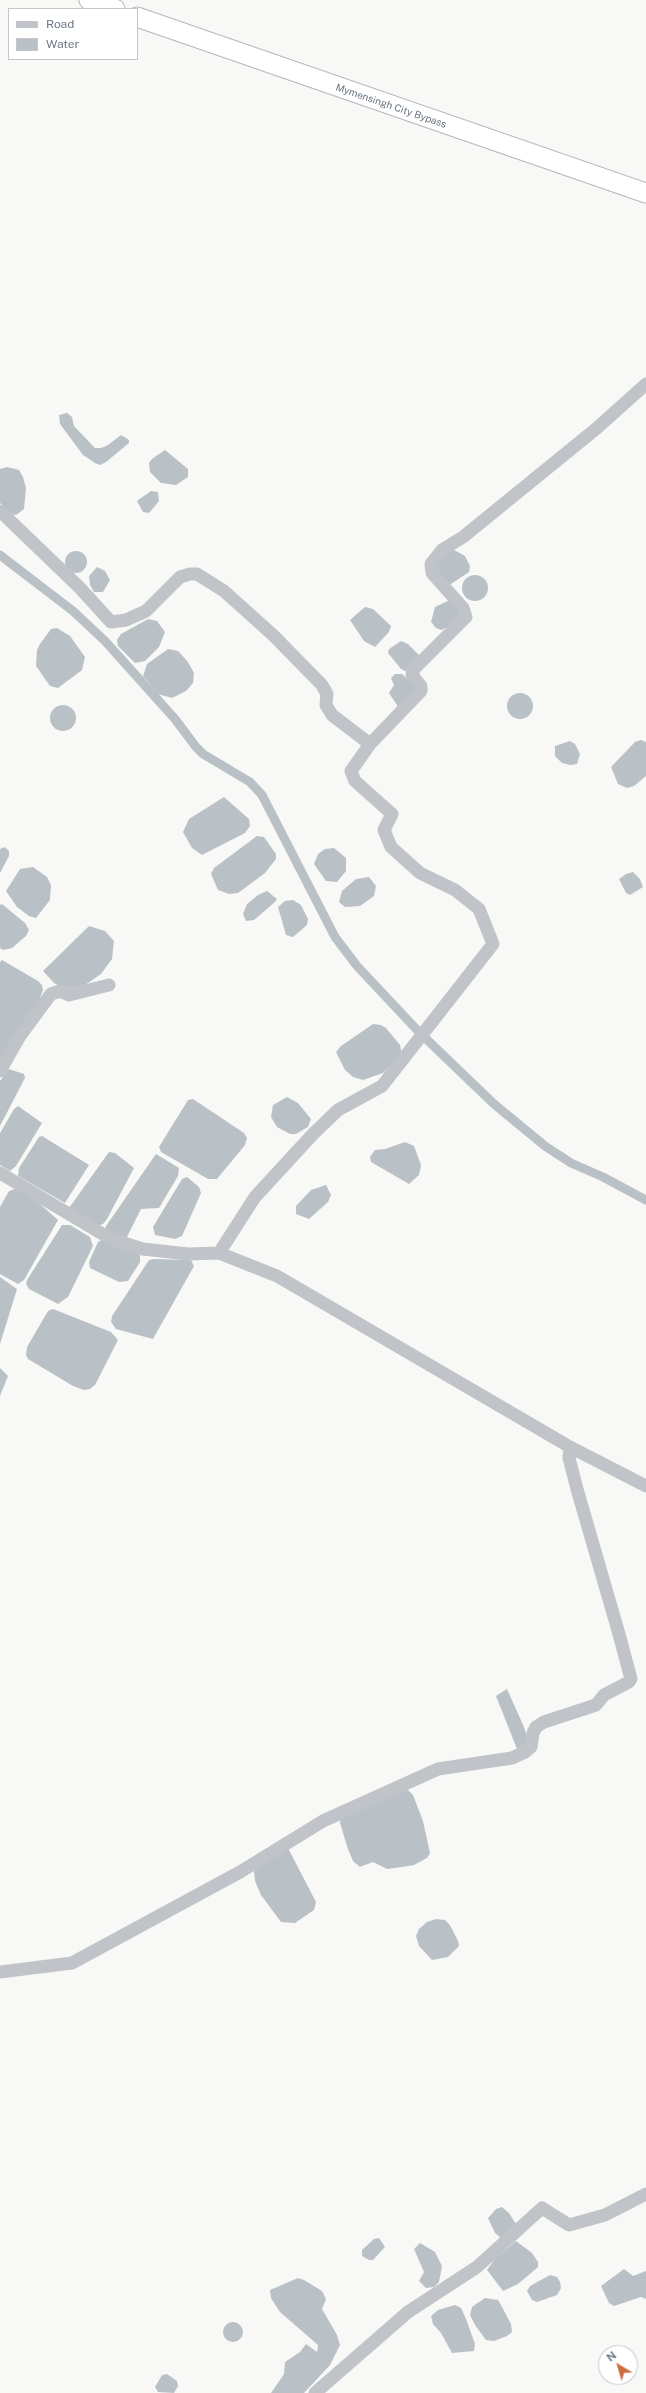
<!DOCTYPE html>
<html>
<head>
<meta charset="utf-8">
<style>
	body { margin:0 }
	#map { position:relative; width:646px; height:2393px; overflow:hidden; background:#f8f8f6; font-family:"Public Sans",sans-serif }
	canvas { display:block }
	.legend { position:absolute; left:8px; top:8px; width:130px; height:52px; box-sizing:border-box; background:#fff; border:1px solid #c4c8cd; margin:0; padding:5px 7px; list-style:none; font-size:12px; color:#6b7683 }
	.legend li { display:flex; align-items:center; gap:8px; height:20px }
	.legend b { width:20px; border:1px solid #c4c8cd }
	.north { position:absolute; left:598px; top:2345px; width:40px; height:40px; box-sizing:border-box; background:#fff; border:1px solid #c4c8cd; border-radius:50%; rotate:322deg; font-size:11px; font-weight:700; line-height:16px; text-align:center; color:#6b7683 }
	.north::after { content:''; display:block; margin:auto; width:14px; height:18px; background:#cd6e42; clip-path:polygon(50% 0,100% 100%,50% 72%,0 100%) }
</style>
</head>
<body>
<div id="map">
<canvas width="646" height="2393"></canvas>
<ul class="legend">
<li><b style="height:5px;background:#c0c3c7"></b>Road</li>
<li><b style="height:11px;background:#b9c1c6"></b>Water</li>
</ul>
<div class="north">N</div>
</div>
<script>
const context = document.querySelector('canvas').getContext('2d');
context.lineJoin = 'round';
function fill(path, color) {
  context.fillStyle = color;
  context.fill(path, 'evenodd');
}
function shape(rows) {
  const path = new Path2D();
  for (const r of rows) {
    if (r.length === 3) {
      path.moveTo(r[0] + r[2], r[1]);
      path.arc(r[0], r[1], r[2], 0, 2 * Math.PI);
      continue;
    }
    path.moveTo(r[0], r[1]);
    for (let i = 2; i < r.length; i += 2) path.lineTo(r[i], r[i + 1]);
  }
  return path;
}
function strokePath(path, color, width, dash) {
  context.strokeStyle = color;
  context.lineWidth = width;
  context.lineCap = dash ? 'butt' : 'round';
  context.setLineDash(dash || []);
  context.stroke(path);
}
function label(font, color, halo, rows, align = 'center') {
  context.font = font + ' "Public Sans",sans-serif';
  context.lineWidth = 4;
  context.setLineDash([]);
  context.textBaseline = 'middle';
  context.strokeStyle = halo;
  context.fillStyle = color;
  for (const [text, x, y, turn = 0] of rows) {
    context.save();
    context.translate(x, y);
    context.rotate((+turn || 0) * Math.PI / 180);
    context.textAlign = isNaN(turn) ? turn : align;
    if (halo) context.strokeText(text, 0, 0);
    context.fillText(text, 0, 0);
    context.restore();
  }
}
const water = shape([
	[67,413,72,417,74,426,95,448,101,448,108,445,121,435,129,440,129,443,106,462,100,465,95,463,83,455,60,424,59,415],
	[165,450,188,469,188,477,176,485,161,483,150,472,149,463,152,459],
	[7,467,19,470,23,477,26,488,24,509,16,515,12,514,0,503,0,469],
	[151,491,158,492,159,501,149,513,143,512,137,501],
	[454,550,465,556,470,566,469,572,448,586,444,585,435,565,439,558],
	[76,562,11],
	[97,567,105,571,110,580,103,592,94,592,90,585,89,576],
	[475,588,13],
	[450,600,461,613,448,627,441,630,436,628,431,622,435,607],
	[365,607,373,609,391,626,389,632,375,647,364,641,350,620],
	[148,619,157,621,165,632,159,647,145,661,135,663,118,646,117,640,121,634],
	[57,628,70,636,85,657,82,670,58,688,50,686,36,666,37,650,40,644,51,629],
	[401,641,408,644,420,656,407,672,401,669,388,653,389,649],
	[168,649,178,651,188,662,194,673,193,683,186,691,172,698,158,694,143,676,147,664],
	[395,674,402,674,417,688,399,708,389,693,394,685,391,678],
	[520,706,13],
	[63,718,13],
	[641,740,646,742,646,776,634,786,627,788,618,784,611,767,635,742],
	[570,741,575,744,580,754,577,764,570,765,562,763,555,756,555,746],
	[224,797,249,819,250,826,245,833,202,855,192,848,183,832,189,819],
	[257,836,264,837,276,854,276,859,265,873,238,893,229,894,218,890,211,874,214,868],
	[5,847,9,851,9,856,0,873,0,849],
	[334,848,346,858,346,871,337,882,326,881,314,864,318,854,325,849],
	[33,867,47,877,51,885,50,900,36,918,29,916,17,907,6,891,20,869],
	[633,872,640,879,643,887,630,895,626,893,619,879,626,874],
	[369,877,376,886,374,896,360,906,345,907,339,902,342,891,356,879],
	[267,891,277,899,275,902,254,920,246,921,243,914,247,904,258,895],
	[293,900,301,905,308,919,307,925,293,937,286,935,278,907,285,901],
	[2,904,25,923,29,930,26,936,12,948,3,950,0,948,0,905],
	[89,926,105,931,114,941,112,959,101,974,85,985,65,989,54,983,43,971],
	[2,960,38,981,42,985,43,990,40,998,0,1060,0,962],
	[373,1024,381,1025,386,1028,400,1045,402,1055,383,1073,363,1080,353,1077,345,1070,336,1052,341,1046],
	[9,1069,24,1074,25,1078,0,1126,0,1081],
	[287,1097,298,1103,311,1119,308,1127,296,1134,290,1134,277,1127,271,1117,273,1105],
	[193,1099,244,1133,247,1138,245,1145,217,1179,208,1179,161,1152,159,1147,188,1100],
	[18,1106,42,1123,16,1166,10,1171,0,1165,0,1133,14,1109],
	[42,1136,89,1165,65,1203,18,1176,19,1168,39,1137],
	[405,1142,414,1146,421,1165,419,1175,409,1184,371,1162,370,1157,375,1150,385,1149],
	[109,1152,115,1153,134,1168,107,1219,103,1224,97,1226,69,1208],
	[156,1154,179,1168,178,1176,159,1208,141,1209,126,1239,105,1230,106,1226],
	[187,1177,199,1187,201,1193,182,1236,175,1239,155,1235,153,1227,182,1179],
	[326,1185,331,1195,328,1202,309,1219,296,1214,296,1206,311,1190],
	[18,1188,22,1188,58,1220,24,1280,18,1284,0,1274,0,1207,9,1191],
	[62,1225,70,1225,90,1237,93,1246,68,1297,58,1304,29,1289,26,1284,27,1280],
	[102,1240,140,1255,140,1262,128,1281,119,1282,90,1268,89,1262,98,1242],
	[154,1259,191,1260,194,1266,153,1339,116,1329,111,1322,112,1316,149,1260],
	[0,1277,17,1289,0,1344],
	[53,1309,111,1332,118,1340,95,1385,90,1389,84,1390,73,1386,28,1359,26,1355,27,1347,48,1311],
	[0,1368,8,1376,0,1396],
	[507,1689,524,1727,529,1743,517,1749,496,1696],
	[407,1789,413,1795,423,1821,430,1853,427,1858,414,1865,402,1867,387,1869,373,1862,360,1867,353,1861,348,1849,340,1823,341,1817],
	[279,1850,289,1850,316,1902,314,1910,295,1923,281,1922,261,1895,255,1881,254,1871],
	[436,1919,445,1920,450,1925,458,1941,459,1946,448,1957,432,1960,419,1946,416,1936,419,1929,427,1922],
	[502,2207,509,2213,516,2224,501,2238,495,2233,488,2218,496,2209],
	[379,2238,385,2247,373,2260,369,2260,362,2256,362,2250,374,2239],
	[516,2241,532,2253,538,2262,538,2267,518,2284,503,2291,487,2270,495,2259],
	[420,2243,435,2252,442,2266,439,2282,434,2287,426,2288,419,2281,424,2272,414,2249],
	[624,2269,633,2276,646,2271,646,2299,641,2297,614,2306,609,2303,601,2286],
	[550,2275,557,2277,560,2282,561,2288,557,2295,537,2302,532,2300,527,2291,530,2286],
	[298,2278,304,2280,322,2291,326,2299,322,2309,337,2335,340,2345,330,2365,304,2393,271,2393,284,2374,285,2362,300,2352,306,2344,317,2352,318,2345,280,2312,271,2298,270,2290],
	[485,2298,498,2300,502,2307,511,2324,512,2332,507,2336,494,2341,486,2340,475,2325,470,2315,472,2307],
	[455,2305,461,2308,466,2319,475,2344,474,2351,452,2353,441,2333,433,2324,431,2316,438,2310],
	[233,2332,10],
	[167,2374,177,2381,178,2386,174,2393,158,2392,155,2387,162,2375]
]);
const canal = shape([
	[0,555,73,611,105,641,175,719,196,747,203,754,250,782,262,795,335,937,357,966,419,1032,494,1104,545,1146,571,1163,603,1177,646,1200]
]);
const minor = shape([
	[0,511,80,588,111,622,126,620,146,611,180,577,190,574,197,574,224,591,274,636,322,685,327,694,326,705,332,715,370,744],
	[0,1071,20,1036,51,994,60,991,69,995,109,985],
	[0,1173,111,1239,143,1249,188,1254,219,1253,277,1276,570,1447,646,1486],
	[219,1253,255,1197,313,1134,338,1110,382,1086,493,944,479,909,455,890,420,873,391,847,384,830,392,814,355,781,351,771,370,744,421,691,421,686,412,675,414,669,466,617,463,608,432,573,431,564,442,550,463,537,597,428,646,384],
	[0,1972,72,1963,240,1872,323,1821,438,1769,512,1758,525,1752,531,1747,533,1733,536,1727,544,1722,596,1705,604,1695,629,1682,631,1679,619,1634,577,1489,569,1458,570,1447],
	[315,2393,408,2312,477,2267,542,2208,569,2225,605,2215,646,2194]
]);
const highway = shape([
	[89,0,115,9],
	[137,17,646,193]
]);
const streetNames = [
	["Mymensingh City Bypass",391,106,19]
];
fill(water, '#b9c1c6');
strokePath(canal, '#b9c1c6', 9);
strokePath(highway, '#b4b6ba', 21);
strokePath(minor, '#c0c3c7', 13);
strokePath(highway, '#fff', 19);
label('10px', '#6b7683', '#fff', streetNames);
</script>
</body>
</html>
